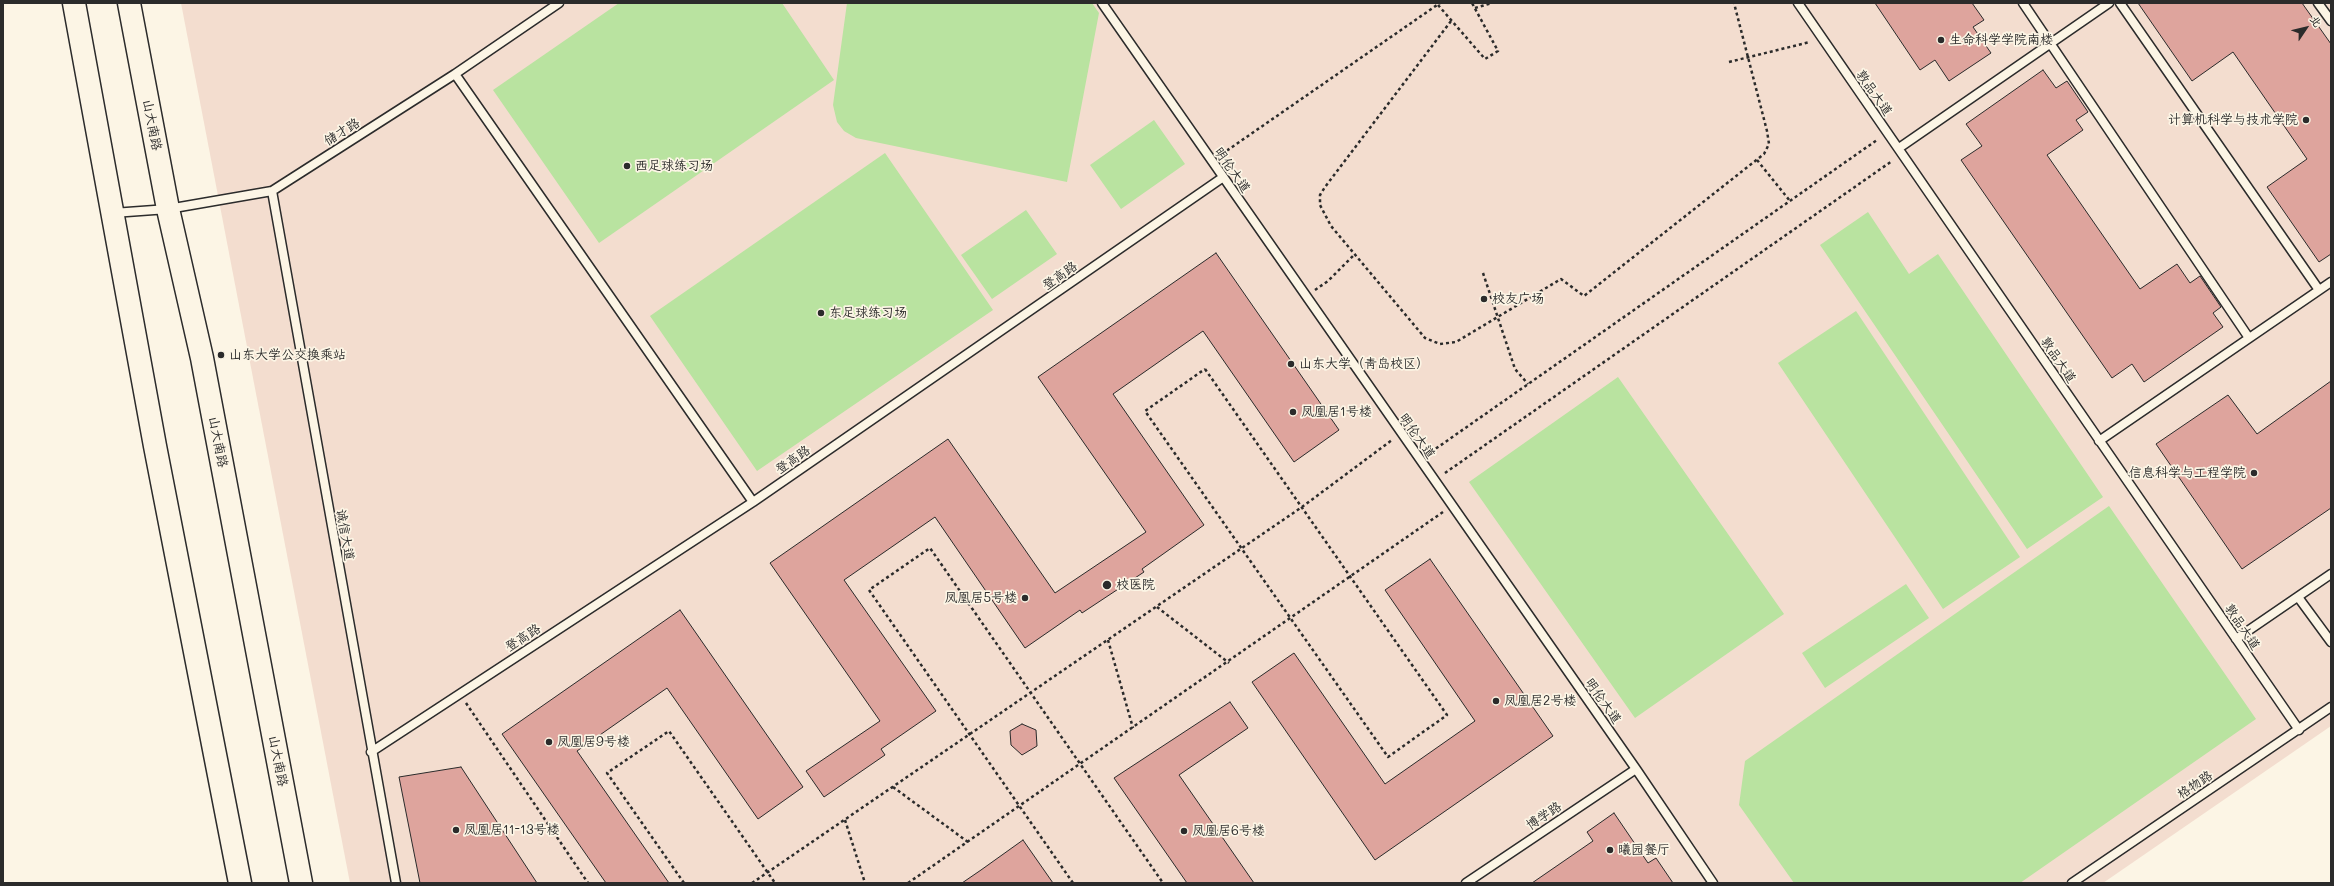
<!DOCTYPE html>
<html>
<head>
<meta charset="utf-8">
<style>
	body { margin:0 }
	#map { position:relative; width:2334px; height:886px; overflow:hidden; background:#fcf5e5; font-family:Mali,"LXGW WenKai TC",sans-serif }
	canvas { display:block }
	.frame { position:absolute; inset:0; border:4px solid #2b2b2b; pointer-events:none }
	.north { position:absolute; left:2286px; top:8px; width:40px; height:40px; -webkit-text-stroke:3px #fcf5e5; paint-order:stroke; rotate:55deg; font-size:11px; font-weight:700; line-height:16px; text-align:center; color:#2b2b2b }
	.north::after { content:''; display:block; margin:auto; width:14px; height:18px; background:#2b2b2b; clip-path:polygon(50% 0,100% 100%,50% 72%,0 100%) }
</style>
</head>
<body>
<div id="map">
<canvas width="2334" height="886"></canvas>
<div class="frame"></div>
<div class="north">北</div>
</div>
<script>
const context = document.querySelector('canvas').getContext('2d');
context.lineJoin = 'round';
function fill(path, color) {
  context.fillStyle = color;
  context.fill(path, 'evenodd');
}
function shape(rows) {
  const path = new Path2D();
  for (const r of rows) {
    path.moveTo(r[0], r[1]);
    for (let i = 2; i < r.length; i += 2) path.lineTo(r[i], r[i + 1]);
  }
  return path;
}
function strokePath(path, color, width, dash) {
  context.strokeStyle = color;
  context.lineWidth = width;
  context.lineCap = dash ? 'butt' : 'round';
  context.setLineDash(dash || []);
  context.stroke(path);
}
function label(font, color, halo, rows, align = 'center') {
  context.font = font + ' Mali,"LXGW WenKai TC",sans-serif';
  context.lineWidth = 3.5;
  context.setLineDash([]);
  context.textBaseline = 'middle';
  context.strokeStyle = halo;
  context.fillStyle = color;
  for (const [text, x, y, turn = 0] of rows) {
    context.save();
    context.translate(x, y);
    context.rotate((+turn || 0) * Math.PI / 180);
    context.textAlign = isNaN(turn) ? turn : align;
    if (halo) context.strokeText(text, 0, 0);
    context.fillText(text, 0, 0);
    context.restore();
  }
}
const built = shape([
	[181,3,2331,3,2331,726,2103,883,350,883]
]);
const green = shape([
	[619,3,782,3,834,80,599,243,493,90],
	[847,3,1092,3,1099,13,1067,182,856,138,844,131,837,122,833,105],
	[1154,120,1185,164,1121,209,1090,165],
	[885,153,993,310,757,471,650,316],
	[1026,210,1057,254,992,299,961,255],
	[1868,212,1909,274,1938,254,2103,497,2027,549,1820,245],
	[1856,311,2020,557,1943,609,1778,363],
	[1618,377,1784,614,1635,718,1469,482],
	[2109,506,2256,719,2020,883,1794,883,1739,805,1745,761],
	[1906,584,1929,618,1825,688,1802,653]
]);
const building = shape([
	[1875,3,1972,3,1984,20,1973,27,1991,53,1949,81,1935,60,1920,70,1875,3],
	[2138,3,2302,3,2331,44,2331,254,2319,262,2267,187,2307,159,2233,52,2192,81,2138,3],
	[2043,70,2056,88,2067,81,2088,112,2076,120,2083,130,2047,155,2140,289,2177,264,2190,283,2200,276,2221,307,2213,313,2223,327,2144,382,2132,364,2112,378,1961,160,1982,146,1966,124,2043,70],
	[1216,253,1339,430,1294,462,1203,331,1113,394,1204,525,1142,569,1144,572,1082,613,1080,610,1025,648,935,517,844,580,936,711,881,749,885,755,824,797,806,771,880,721,770,563,948,439,1055,593,1146,532,1038,377,1216,253],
	[2331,381,2331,508,2242,569,2156,444,2228,395,2257,434,2331,381],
	[1430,559,1553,736,1375,860,1252,682,1294,653,1385,784,1475,721,1385,590,1430,559],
	[680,610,803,787,758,819,667,688,577,751,669,883,606,883,502,734,680,610],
	[1230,702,1248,728,1179,775,1254,883,1187,883,1114,778,1230,702],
	[1022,724,1036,730,1037,746,1022,755,1011,745,1010,731,1022,724],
	[461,767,537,883,420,883,399,777,461,767],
	[1614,813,1648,863,1656,858,1673,883,1532,883,1593,841,1587,832,1614,813],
	[1023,840,1053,883,962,883,981,870,1023,840]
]);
const path = shape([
	[1438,5,1485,59,1498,51,1472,3],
	[1475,8,1492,3],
	[1451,21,1325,187,1320,195,1320,205,1331,226,1425,338,1440,344,1456,342,1561,279,1584,296,1764,154,1769,144,1767,131,1734,3],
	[1729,62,1810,42],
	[1222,154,1440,3],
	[1757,160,1790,201],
	[1483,273,1515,369,1528,384],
	[1315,290,1328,281,1355,254],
	[1205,369,1447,715,1388,757,1145,411,1205,369],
	[1431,452,1877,140],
	[1445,473,1892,161],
	[1157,607,1229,663],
	[1108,640,1133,728],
	[466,703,588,883],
	[893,787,968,842],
	[845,820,865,883],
	[684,883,607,773,669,731,775,883],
	[752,883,1302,507,1392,440],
	[908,883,1443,512],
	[1073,883,869,590,930,548,1163,883]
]);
const service = shape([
	[1102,3,1636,769,1713,883],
	[1798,3,2299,730],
	[2023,3,2249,338],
	[2120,3,2319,290],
	[2318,3,2331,21],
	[455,74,753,502],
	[1899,148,2109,3],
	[272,191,396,883],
	[113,213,168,209,272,191,455,74,559,3],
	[2099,441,2331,282],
	[2298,597,2331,642],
	[2236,639,2331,574],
	[371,752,753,502,1222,178],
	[1466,883,1636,769],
	[2072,883,2331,707]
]);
const secondary = shape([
	[74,3,155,446,240,883],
	[129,3,168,209,202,358,301,883]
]);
const markers = [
	[1941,40,4,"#2b2b2b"],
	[2306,120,4,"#2b2b2b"],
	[627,166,4,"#2b2b2b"],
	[1484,299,4,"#2b2b2b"],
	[821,313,4,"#2b2b2b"],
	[221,355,4,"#2b2b2b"],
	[1291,364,4,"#2b2b2b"],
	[1293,412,4,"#2b2b2b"],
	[2254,473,4,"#2b2b2b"],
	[1107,585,5,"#2b2b2b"],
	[1025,598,4,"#2b2b2b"],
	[1496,701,4,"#2b2b2b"],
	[549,742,4,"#2b2b2b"],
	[456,830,4,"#2b2b2b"],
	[1184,831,4,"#2b2b2b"],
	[1610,850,4,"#2b2b2b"]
];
const poiNames = [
	["生命科学学院南楼",1949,40],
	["计算机科学与技术学院",2298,120,"right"],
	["西足球练习场",635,166],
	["校友广场",1492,299],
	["东足球练习场",829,313],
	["山东大学公交换乘站",229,355],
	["山东大学（青岛校区）",1299,364],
	["凤凰居1号楼",1301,412],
	["信息科学与工程学院",2246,473,"right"],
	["校医院",1116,585],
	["凤凰居5号楼",1017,598,"right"],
	["凤凰居2号楼",1504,701],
	["凤凰居9号楼",557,742],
	["凤凰居11-13号楼",464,830],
	["凤凰居6号楼",1192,831],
	["曦园餐厅",1618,850]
];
const streetNames = [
	["敦品大道",1874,93,55],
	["山大南路",152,125,79],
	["储才路",342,132,-32],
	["明伦大道",1232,170,55],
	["登高路",1060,276,-35],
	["敦品大道",2058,360,56],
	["明伦大道",1417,436,55],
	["山大南路",218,442,79],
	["登高路",793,460,-35],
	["诚信大道",345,535,80],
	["敦品大道",2242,627,56],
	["登高路",523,638,-33],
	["明伦大道",1603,701,55],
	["山大南路",278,761,79],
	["格物路",2195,785,-34],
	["博学路",1544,816,-34]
];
fill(built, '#f3ddcf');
fill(green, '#b9e3a0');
fill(building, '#dea49d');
strokePath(building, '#2b2b2b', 1);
strokePath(service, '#2b2b2b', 11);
strokePath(secondary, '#2b2b2b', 25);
strokePath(path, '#2b2b2b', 2.5, [3, 3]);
strokePath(service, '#fcf5e5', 8);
strokePath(secondary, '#fcf5e5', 22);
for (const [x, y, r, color] of markers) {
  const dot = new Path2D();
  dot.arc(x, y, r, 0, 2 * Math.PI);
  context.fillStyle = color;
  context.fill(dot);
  strokePath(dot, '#fcf5e5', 1.5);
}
label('13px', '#2b2b2b', '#fcf5e5', poiNames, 'left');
label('13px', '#2b2b2b', '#fcf5e5', streetNames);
</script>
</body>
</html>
